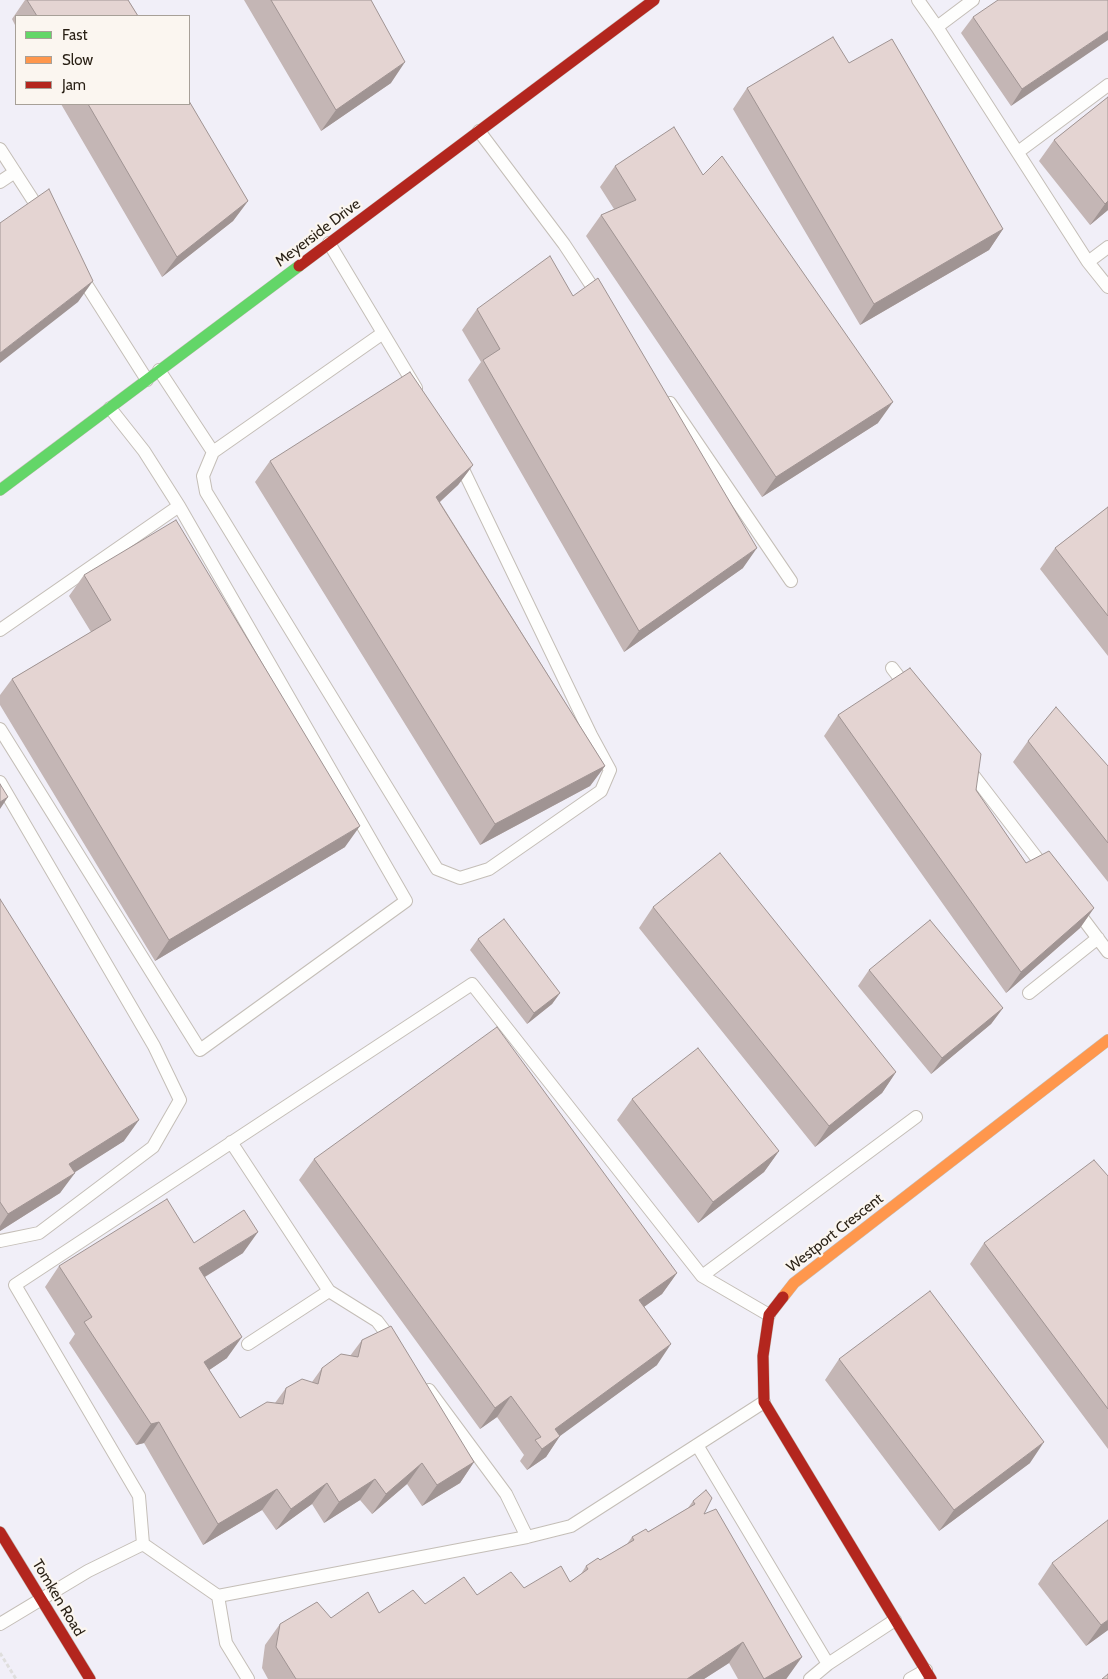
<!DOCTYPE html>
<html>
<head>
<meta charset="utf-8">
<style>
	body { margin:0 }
	#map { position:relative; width:1108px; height:1679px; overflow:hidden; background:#f8f6f3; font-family:Cabin,sans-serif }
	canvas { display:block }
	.legend { position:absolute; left:15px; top:15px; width:175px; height:90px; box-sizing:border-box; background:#fbf6f0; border:1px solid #a7a098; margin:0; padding:6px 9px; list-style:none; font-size:15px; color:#281f14 }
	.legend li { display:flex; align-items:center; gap:10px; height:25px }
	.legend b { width:25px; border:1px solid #a7a098 }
</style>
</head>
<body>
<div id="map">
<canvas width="1108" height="1679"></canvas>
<ul class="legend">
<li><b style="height:6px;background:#63d668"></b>Fast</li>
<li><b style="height:6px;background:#ff974d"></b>Slow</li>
<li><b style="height:6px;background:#b3261e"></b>Jam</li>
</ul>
</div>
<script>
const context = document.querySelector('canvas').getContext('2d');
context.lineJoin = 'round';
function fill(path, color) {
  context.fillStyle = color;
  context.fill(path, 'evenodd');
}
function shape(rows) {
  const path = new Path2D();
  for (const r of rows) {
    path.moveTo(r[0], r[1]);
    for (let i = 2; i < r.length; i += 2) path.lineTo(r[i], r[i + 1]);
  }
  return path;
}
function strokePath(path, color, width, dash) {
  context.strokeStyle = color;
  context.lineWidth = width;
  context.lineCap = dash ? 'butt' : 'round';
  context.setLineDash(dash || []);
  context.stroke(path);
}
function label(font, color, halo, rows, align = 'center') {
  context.font = font + ' Cabin,sans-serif';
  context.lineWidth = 4.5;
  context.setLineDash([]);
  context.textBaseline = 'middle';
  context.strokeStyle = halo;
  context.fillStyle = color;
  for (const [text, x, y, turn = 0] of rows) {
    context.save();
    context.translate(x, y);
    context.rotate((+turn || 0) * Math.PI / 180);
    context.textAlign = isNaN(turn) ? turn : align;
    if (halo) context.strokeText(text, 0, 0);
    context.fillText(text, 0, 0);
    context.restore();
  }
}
const industrial = shape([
	[0,0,1108,0,1108,1679,0,1679],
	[16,16,189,16,189,104,16,104]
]);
const path = shape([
	[0,1653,16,1679]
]);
const lane = shape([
	[918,0,937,27],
	[973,0,937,27,1088,262,1108,247],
	[479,131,564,244,599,297],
	[0,149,42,214],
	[1018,152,1108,85],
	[0,182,15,172],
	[329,243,416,388],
	[1088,262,1108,287],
	[79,273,147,380],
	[159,370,213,452,203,476,206,492,437,869,460,878,489,869,601,791,610,770,591,735,459,461],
	[670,403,791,581],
	[110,408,144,451,179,506],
	[213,452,383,333],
	[0,630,179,506,406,901,200,1050,0,729],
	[892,668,908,689],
	[967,767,1046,870],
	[0,782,154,1046,180,1100,153,1147,39,1233,0,1241],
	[1075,908,1108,952],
	[1029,993,1098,938],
	[231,1142,329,1291,377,1321,393,1342],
	[702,1276,916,1117],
	[248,1344,329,1291],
	[429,1390,506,1494,527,1537],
	[697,1445,828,1664],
	[143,1544,139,1496,15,1285,472,984,702,1276,769,1315],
	[143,1544,218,1596,527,1537,571,1526,764,1402],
	[218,1596,226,1643,248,1679],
	[0,1624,88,1571,143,1544],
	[810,1679,828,1664,895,1620],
	[910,1679,926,1670]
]);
const fast = shape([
	[0,490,299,266]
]);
const slow = shape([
	[783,1297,794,1283,1108,1040]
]);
const jam = shape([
	[299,266,654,0],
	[783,1297,769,1315,763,1356,764,1402,931,1679],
	[0,1532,90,1679]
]);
const wall = shape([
	[25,0,128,0,138,16,16,16,16,27,12,19],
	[244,0,371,0,391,83,321,131],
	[1108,0,1011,106,961,33,973,17],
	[849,63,1003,229,989,250,860,325,733,109,747,88],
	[1108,97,1108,210,1090,225,1039,161,1054,140],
	[61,104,189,104,248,201,233,221,162,277],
	[615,166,703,175,878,423,762,497,586,236,601,215,614,209,600,187],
	[573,296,743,568,624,652,468,380,481,362,462,330,477,309],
	[270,461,473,465,458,485,440,502,605,766,590,786,480,845,255,482],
	[1108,507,1108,656,1040,569,1055,548],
	[84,575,345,847,155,961,0,705,0,695,12,679,91,632,69,596],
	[838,715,976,790,1026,863,1094,908,1080,928,1006,993,824,736],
	[1028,741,1108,766,1108,882,1013,762],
	[0,899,124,1141,74,1172,60,1193,0,1231],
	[653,907,896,1072,882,1093,815,1147,639,928],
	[478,939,560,993,552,1004,527,1024,470,950],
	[869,970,1003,1008,991,1024,931,1074,858,986],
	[632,1099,779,1151,764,1172,698,1223,617,1120],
	[314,1159,677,1273,662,1294,644,1307,657,1365,560,1435,546,1457,527,1470,520,1461,524,1455,497,1417,480,1429,299,1180],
	[1108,1176,1108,1449,970,1264,984,1243],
	[194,1243,243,1253,205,1277,227,1358,209,1370,240,1418,275,1403,286,1388,312,1382,322,1368,350,1356,362,1340,474,1462,460,1483,422,1506,407,1484,372,1514,360,1500,324,1523,312,1504,276,1530,262,1510,203,1545,144,1443,136,1445,69,1343,75,1334,45,1287,59,1266],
	[839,1359,1030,1463,939,1531,825,1380],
	[693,1501,704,1514,787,1678,786,1679,738,1679,729,1663,704,1679,268,1679,262,1668,265,1645,280,1624,379,1613,477,1595,570,1582,581,1574,586,1566,600,1560,627,1544,632,1537,648,1532,688,1508],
	[1052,1563,1108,1630,1086,1646,1038,1584]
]);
const shadedWall = shape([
	[1108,31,1108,40,1011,106,1022,89],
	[405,62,391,83,321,131,336,110],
	[248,201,233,221,162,277,177,257],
	[1108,201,1108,210,1090,225,1105,204],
	[1003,229,989,250,860,325,874,304],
	[93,281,78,302,0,363,0,353],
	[893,402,878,423,762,497,776,477],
	[473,465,458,485,422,518,436,497],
	[757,548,743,568,624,652,639,631],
	[605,766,590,786,480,845,495,824],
	[8,797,0,809,0,802],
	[360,826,345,847,155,961,169,940],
	[1094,908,1080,928,1006,993,1021,972],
	[560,993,552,1004,527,1024,534,1013],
	[1003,1008,991,1024,931,1074,942,1058],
	[896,1072,882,1093,815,1147,829,1126],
	[139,1120,124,1141,55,1185,69,1164],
	[779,1151,764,1172,698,1223,713,1202],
	[75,1173,60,1193,0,1231,0,1226,8,1214],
	[258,1232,243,1253,185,1289,199,1268],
	[677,1273,662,1294,624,1321,639,1300],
	[242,1337,227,1358,190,1383,204,1362],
	[671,1344,657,1365,541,1450,555,1429],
	[511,1396,497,1417,480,1429,495,1408],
	[159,1422,144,1443,136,1445,151,1424],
	[560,1436,546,1457,527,1470,542,1449],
	[1044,1442,1030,1463,939,1531,954,1510],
	[474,1462,460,1483,422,1506,437,1485],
	[422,1463,407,1484,372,1514,386,1494],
	[375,1479,360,1500,324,1523,339,1502],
	[327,1483,312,1504,276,1530,291,1509],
	[277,1489,262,1510,203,1545,218,1524],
	[1108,1620,1108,1630,1086,1646,1101,1625],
	[743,1642,729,1663,704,1679,687,1679],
	[802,1657,787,1678,786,1679,763,1679]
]);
const building = shape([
	[27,0,128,0,138,16,37,16,27,0],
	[271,0,371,0,405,62,336,110,271,0],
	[998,0,1108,0,1108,31,1022,89,973,17,998,0],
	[833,37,849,63,892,39,1003,229,874,304,747,88,833,37],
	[1108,97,1108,201,1105,204,1054,140,1108,97],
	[189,101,248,201,177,257,88,104,189,104,189,101],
	[674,127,703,175,722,156,893,402,776,477,601,215,636,200,615,166,674,127],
	[49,189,93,281,0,353,0,223,49,189],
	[550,256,573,296,598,278,757,548,639,631,483,360,500,349,477,309,550,256],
	[410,372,473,465,436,497,605,766,495,824,270,461,410,372],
	[1108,507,1108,616,1055,548,1108,507],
	[176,520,360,826,169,940,12,679,111,620,84,575,176,520],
	[910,668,981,754,976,790,1026,863,1049,851,1094,908,1021,972,838,715,910,668],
	[1056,707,1108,766,1108,843,1028,741,1056,707],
	[0,784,8,797,0,802,0,784],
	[720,853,896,1072,829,1126,653,907,720,853],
	[0,899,139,1120,69,1164,75,1173,8,1214,0,1202,0,899],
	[504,919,560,993,534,1013,478,939,504,919],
	[930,920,1003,1008,942,1058,869,970,930,920],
	[497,1027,677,1273,639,1300,671,1344,555,1429,560,1436,542,1449,535,1440,541,1437,511,1396,495,1408,314,1159,497,1027],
	[698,1048,779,1151,713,1202,632,1099,698,1048],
	[1094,1160,1108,1176,1108,1409,984,1243,1094,1160],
	[167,1199,194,1243,244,1210,258,1232,199,1268,242,1337,204,1362,240,1418,267,1402,283,1404,286,1388,302,1379,318,1384,322,1368,341,1354,358,1357,362,1340,391,1326,474,1462,437,1485,422,1463,386,1494,375,1479,339,1502,327,1483,291,1509,277,1489,218,1524,159,1422,151,1424,84,1322,92,1317,59,1266,167,1199],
	[930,1291,1044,1442,954,1510,839,1359,930,1291],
	[706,1490,712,1498,704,1514,716,1509,802,1657,764,1679,743,1642,687,1679,296,1679,276,1647,280,1624,317,1602,331,1618,368,1592,379,1613,413,1590,425,1604,464,1577,477,1595,511,1572,524,1588,561,1566,570,1582,588,1569,586,1566,598,1558,600,1560,634,1540,632,1537,646,1529,648,1532,695,1504,693,1501,706,1490],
	[1108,1520,1108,1620,1101,1625,1052,1563,1108,1520],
	[1108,1674,1108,1679,1102,1679,1108,1674]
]);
const streetNames = [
	["Meyerside Drive",318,233,-37],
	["Westport Crescent",835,1233,-38],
	["Tomken Road",58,1598,59]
];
fill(industrial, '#f1eff8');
strokePath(lane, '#c4beb7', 14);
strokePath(fast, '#c4beb7', 12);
strokePath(slow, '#c4beb7', 12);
strokePath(jam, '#c4beb7', 12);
strokePath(path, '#dfdedd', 3, [4, 2.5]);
strokePath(lane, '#fefefd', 12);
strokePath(fast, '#63d668', 11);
strokePath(slow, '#ff974d', 11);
strokePath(jam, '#b3261e', 11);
fill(wall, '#c4b6b5');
fill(shadedWall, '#a09493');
fill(building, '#e4d4d2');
strokePath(building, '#a09493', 1);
label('15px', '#281f14', '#fbf6f0', streetNames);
</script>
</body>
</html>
